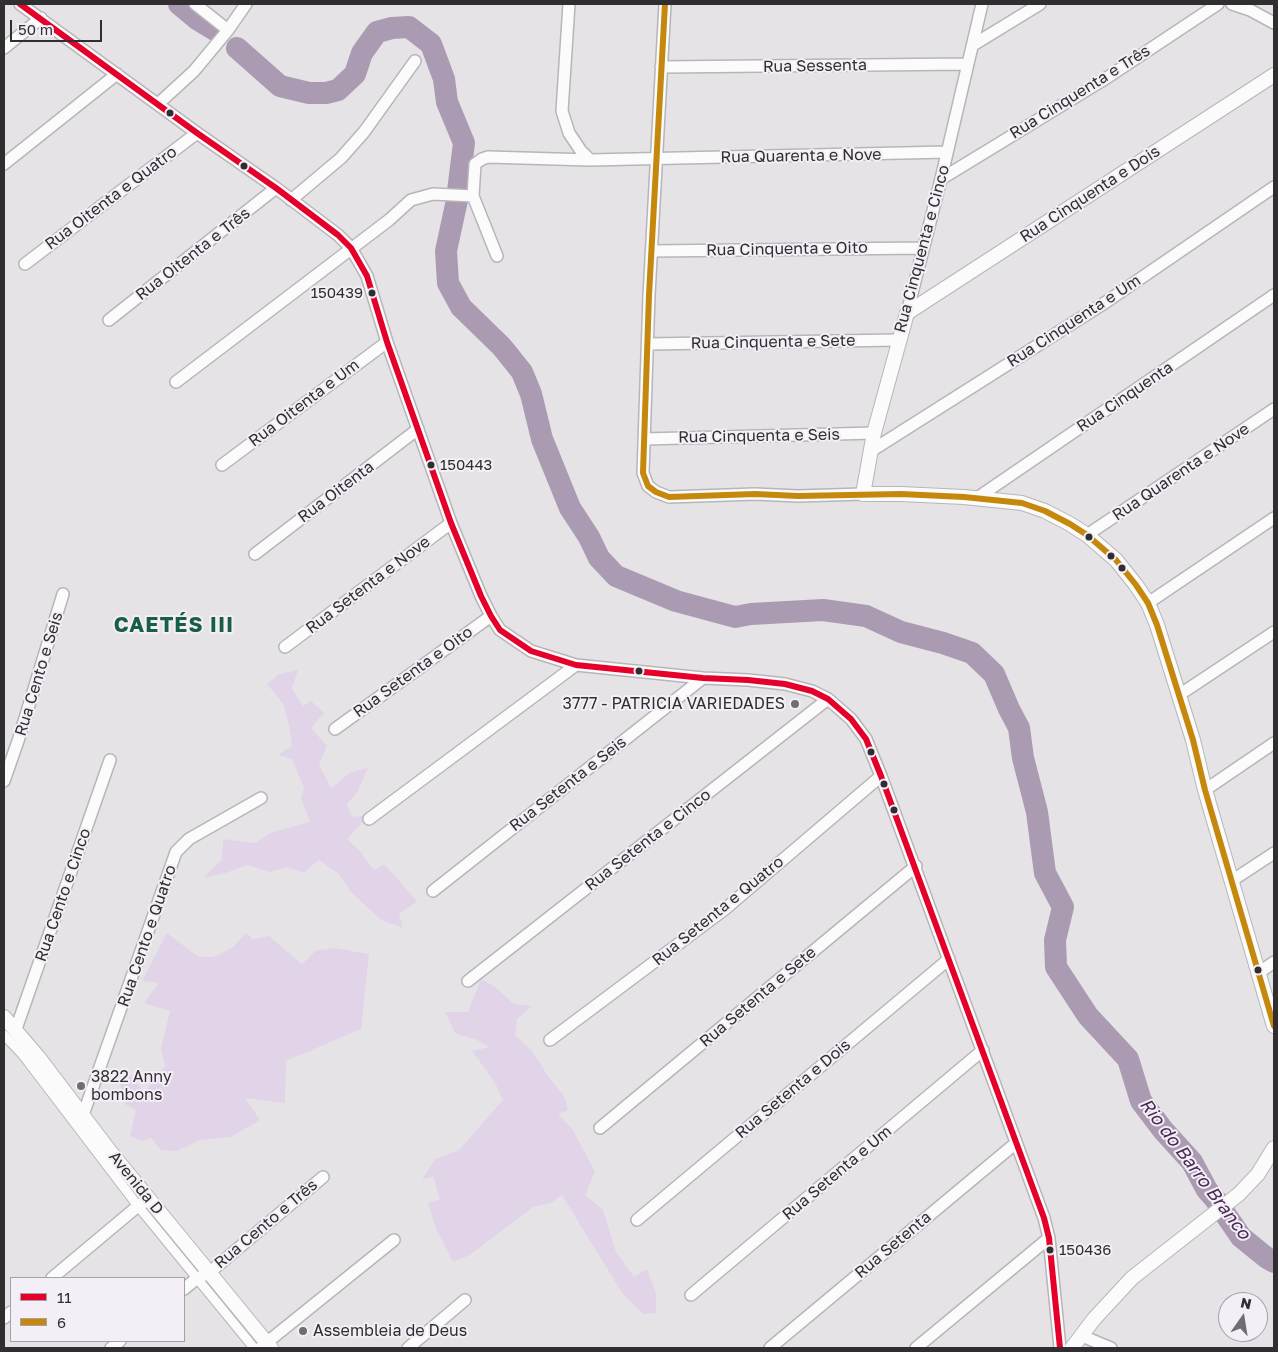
<!DOCTYPE html>
<html>
<head>
<meta charset="utf-8">
<style>
	body { margin:0 }
	#map { position:relative; width:1278px; height:1352px; overflow:hidden; background:#e6e3e7; font-family:"Golos Text",sans-serif }
	canvas { display:block }
	.frame { position:absolute; inset:0; border:5px solid #302e31; pointer-events:none }
	.legend { position:absolute; left:10px; top:1277px; width:175px; height:65px; box-sizing:border-box; background:#f4eef6; border:1px solid #a6a1a7; margin:0; padding:6px 9px; list-style:none; font-size:15px; color:#302e31 }
	.legend li { display:flex; align-items:center; gap:10px; height:25px }
	.legend b { width:25px; border:1px solid #a6a1a7 }
	.north { position:absolute; left:1218px; top:1292px; width:50px; height:50px; box-sizing:border-box; background:#f4eef6; border:1px solid #a6a1a7; border-radius:50%; rotate:13deg; font-size:14px; font-weight:700; line-height:20px; text-align:center; color:#302e31 }
	.north::after { content:''; display:block; margin:auto; width:18px; height:22px; background:#706d71; clip-path:polygon(50% 0,100% 100%,50% 72%,0 100%) }
	.scale { position:absolute; left:10px; top:20px; width:92px; height:22px; box-sizing:border-box; border:2px solid #302e31; border-top:0; padding-left:6px; font-size:15px; line-height:18px; white-space:nowrap; color:#302e31; -webkit-text-stroke:4px #f4eef6; paint-order:stroke }
</style>
</head>
<body>
<div id="map">
<canvas width="1278" height="1352"></canvas>
<div class="frame"></div>
<ul class="legend">
<li><b style="height:6px;background:#e4002b"></b>11</li>
<li><b style="height:6px;background:#c5880c"></b>6</li>
</ul>
<div class="north">N</div>
<div class="scale">50 m</div>
</div>
<script>
const context = document.querySelector('canvas').getContext('2d');
context.lineJoin = 'round';
function fill(path, color) {
  context.fillStyle = color;
  context.fill(path, 'evenodd');
}
function shape(rows) {
  const path = new Path2D();
  for (const r of rows) {
    path.moveTo(r[0], r[1]);
    for (let i = 2; i < r.length; i += 2) path.lineTo(r[i], r[i + 1]);
  }
  return path;
}
function strokePath(path, color, width, dash) {
  context.strokeStyle = color;
  context.lineWidth = width;
  context.lineCap = dash ? 'butt' : 'round';
  context.setLineDash(dash || []);
  context.stroke(path);
}
function label(font, color, halo, rows, align = 'center') {
  context.font = font + ' "Golos Text",sans-serif';
  context.lineWidth = 4;
  context.setLineDash([]);
  context.textBaseline = 'middle';
  context.strokeStyle = halo;
  context.fillStyle = color;
  for (const [text, x, y, turn = 0] of rows) {
    context.save();
    context.translate(x, y);
    context.rotate((+turn || 0) * Math.PI / 180);
    context.textAlign = isNaN(turn) ? turn : align;
    if (halo) context.strokeText(text, 0, 0);
    context.fillText(text, 0, 0);
    context.restore();
  }
}
const green = shape([
	[298,670,292,688,303,706,311,701,324,713,311,728,327,746,319,765,331,788,351,772,368,768,357,793,347,804,352,817,369,815,347,839,360,851,374,870,384,864,417,901,399,914,403,928,381,920,351,892,339,874,319,860,303,873,288,867,270,872,247,865,226,873,203,878,222,859,223,839,255,843,270,833,310,822,301,798,304,788,292,759,278,755,292,746,290,731,284,705,267,684,279,674],
	[167,933,199,957,213,957,232,948,246,933,253,939,269,936,302,964,315,951,334,948,369,954,361,1029,286,1061,285,1103,245,1098,260,1120,231,1137,200,1140,177,1151,161,1150,151,1138,142,1141,130,1136,136,1110,125,1104,120,1084,130,1075,144,1092,165,1066,161,1048,170,1011,144,1003,159,983,142,981],
	[481,979,494,986,514,1004,532,1006,517,1019,515,1035,533,1052,548,1076,564,1096,568,1110,558,1114,573,1130,595,1172,585,1195,603,1210,616,1252,634,1277,647,1269,656,1293,656,1313,643,1314,622,1293,562,1195,551,1203,533,1207,470,1255,453,1262,436,1229,428,1203,440,1199,433,1176,422,1180,435,1159,459,1150,503,1100,494,1081,472,1051,489,1047,477,1040,455,1033,445,1012,468,1012]
]);
const river = shape([
	[179,4,197,19,220,33],
	[237,48,280,86,309,93,326,93,338,90,355,74,362,53,377,32,392,28,409,27,431,44,444,79,447,102,464,143,458,191],
	[457,200,446,251,448,283,461,307,502,347,522,372,531,394,542,439,570,508,589,537,599,558,616,576,676,601,735,617,751,614,823,610,866,616,901,632,943,643,972,653,994,674,1009,709,1019,728,1023,758,1037,812,1045,873,1063,907,1055,940,1056,967,1088,1016,1128,1059,1141,1101,1163,1130,1192,1162,1207,1190,1215,1199,1241,1237,1267,1258,1274,1262]
]);
const pedestrian = shape([
	[4,1035,23,1055,138,1206,254,1348]
]);
const minor = shape([
	[20,4,197,133,276,188,338,235,351,248,367,276,387,342,451,523,481,596,491,616,500,630,531,651,576,665,703,678,748,680,785,684,812,691,828,699,851,719,866,739,881,776,1044,1218,1049,1238,1060,1348],
	[195,4,228,30],
	[569,4,562,111,569,133,581,151,590,160,947,152],
	[665,4,649,295,643,473,648,486,656,492,669,497,755,494,798,496,863,494],
	[1232,4,1250,10,1274,23],
	[973,45,1040,4],
	[4,48,41,18],
	[661,67,968,64],
	[158,104,194,71,228,30,246,4],
	[4,164,117,74],
	[941,179,1108,77,1218,4],
	[473,196,475,164,482,159,488,157,590,160],
	[291,200,341,158,364,132,415,61],
	[652,251,923,248],
	[25,264,197,133],
	[907,313,941,179,982,4],
	[109,320,276,188],
	[648,344,898,340],
	[176,382,389,220,411,200,433,194,473,196,497,256],
	[644,439,874,433],
	[871,451,1106,302,1274,187],
	[222,465,387,342],
	[977,498,1274,295],
	[1087,535,1274,409],
	[255,554,418,429],
	[1148,603,1274,518],
	[285,647,451,523],
	[1179,695,1274,632],
	[335,729,491,616],
	[4,781,18,741,63,594],
	[1205,790,1274,743],
	[369,819,576,665],
	[1233,880,1274,853],
	[433,891,703,678],
	[1260,972,1274,962],
	[468,981,828,699],
	[16,1029,110,760],
	[550,1040,725,909,881,776],
	[83,1115,176,852,189,839,261,798],
	[600,1128,916,866],
	[637,1220,949,959],
	[52,1278,138,1206,149,1199],
	[184,1289,196,1279,210,1272,323,1177],
	[691,1295,983,1050],
	[4,1318,11,1312],
	[1082,1336,1111,1348],
	[111,1348,120,1341],
	[260,1348,394,1240],
	[408,1348,465,1300],
	[770,1348,1016,1143],
	[916,1348,1049,1238]
]);
const tertiary = shape([
	[1274,75,907,313,874,433,863,494,901,494,964,497,1022,503,1045,511,1070,524,1087,535,1116,560,1136,585,1148,603,1157,625,1193,740,1205,790,1274,1026],
	[4,1017,39,1058,112,1154,271,1348],
	[1072,1348,1094,1319,1132,1278,1239,1194,1258,1174,1274,1148]
]);
const bus1 = shape([
	[20,4,197,133,276,188,338,235,351,248,367,276,387,342,451,523,481,596,491,616,500,630,531,651,576,665,703,678,748,680,785,684,812,691,828,699,851,719,866,739,881,776,1044,1218,1049,1238,1060,1348]
]);
const bus2 = shape([
	[665,4,649,295,643,473,648,486,656,492,669,497,755,494,798,496,901,494,964,497,1022,503,1045,511,1070,524,1087,535,1116,560,1136,585,1148,603,1157,625,1193,740,1205,790,1274,1026]
]);
const markers = [
	[170,113,4.5,"#302e31"],
	[244,166,4.5,"#302e31"],
	[372,293,4.5,"#302e31"],
	[431,465,4.5,"#302e31"],
	[1089,537,4.5,"#302e31"],
	[1111,556,4.5,"#302e31"],
	[1122,568,4.5,"#302e31"],
	[639,671,4.5,"#302e31"],
	[795,704,5,"#706d71"],
	[871,752,4.5,"#302e31"],
	[884,784,4.5,"#302e31"],
	[894,810,4.5,"#302e31"],
	[1258,970,4.5,"#302e31"],
	[81,1086,5,"#706d71"],
	[1050,1250,4.5,"#302e31"],
	[303,1331,5,"#706d71"]
];
const busNames = [
	["150439",363,293,"right"],
	["150443",440,465],
	["150436",1059,1250]
];
const streetNames = [
	["Rua Sessenta",815,66,-1],
	["Rua Cinquenta e Três",1080,92,-32],
	["Rua Quarenta e Nove",801,156,-1],
	["Rua Cinquenta e Dois",1090,194,-33],
	["Rua Oitenta e Quatro",111,198,-37],
	["Rua Cinquenta e Oito",787,249,-1],
	["Rua Cinquenta e Cinco",922,249,-75],
	["Rua Oitenta e Três",193,254,-38],
	["Rua Cinquenta e Um",1074,321,-33],
	["Rua Cinquenta e Sete",773,342,-1],
	["Rua Cinquenta",1125,397,-34],
	["Rua Oitenta e Um",304,403,-37],
	["Rua Cinquenta e Seis",759,436,-1],
	["Rua Quarenta e Nove",1181,472,-34],
	["Rua Oitenta",336,492,-37],
	["Rua Setenta e Nove",368,585,-37],
	["Rua Setenta e Oito",413,672,-36],
	["Rua Cento e Seis",39,674,-73],
	["Rua Setenta e Seis",568,784,-38],
	["Rua Setenta e Cinco",648,840,-38],
	["Rua Cento e Cinco",63,895,-71],
	["Rua Setenta e Quatro",718,911,-39],
	["Rua Cento e Quatro",147,936,-71],
	["Rua Setenta e Sete",758,997,-40],
	["Rua Setenta e Dois",793,1089,-40],
	["Rua Setenta e Um",837,1173,-40],
	["Avenida D",136,1183,51],
	["Rua Cento e Três",266,1224,-40],
	["Rua Setenta",893,1245,-40]
];
const poiNames = [
	["3777 - PATRICIA VARIEDADES",785,704,"right"],
	["3822 Anny",91,1077],
	["bombons",91,1095],
	["Assembleia de Deus",313,1331]
];
const waterNames = [
	["Rio do Barro Branco",1195,1169,53]
];
const districtNames = [
	["CAETÉS III",174,625]
];
fill(green, '#e2d4e8');
strokePath(river, '#ab9bb2', 22);
strokePath(pedestrian, '#b7b5b8', 11);
strokePath(minor, '#b7b5b8', 14);
strokePath(tertiary, '#b7b5b8', 16);
strokePath(pedestrian, '#fbfbfb', 9);
strokePath(minor, '#fbfbfb', 11);
strokePath(tertiary, '#fbfbfb', 14);
strokePath(bus1, '#e4002b', 6);
strokePath(bus2, '#c5880c', 6);
for (const [x, y, r, color] of markers) {
  const dot = new Path2D();
  dot.arc(x, y, r, 0, 2 * Math.PI);
  context.fillStyle = color;
  context.fill(dot);
  strokePath(dot, '#f4eef6', 2);
}
label('15px', '#302e31', '#f4eef6', busNames, 'left');
label('16px', '#302e31', '#f4eef6', streetNames);
label('16px', '#302e31', '#f4eef6', poiNames, 'left');
label('italic 18px', '#492955', '#f4eef6', waterNames);
context.letterSpacing = '1px';
label('bold 21px', '#175e47', '#f4eef6', districtNames);
context.letterSpacing = '0px';
</script>
</body>
</html>
